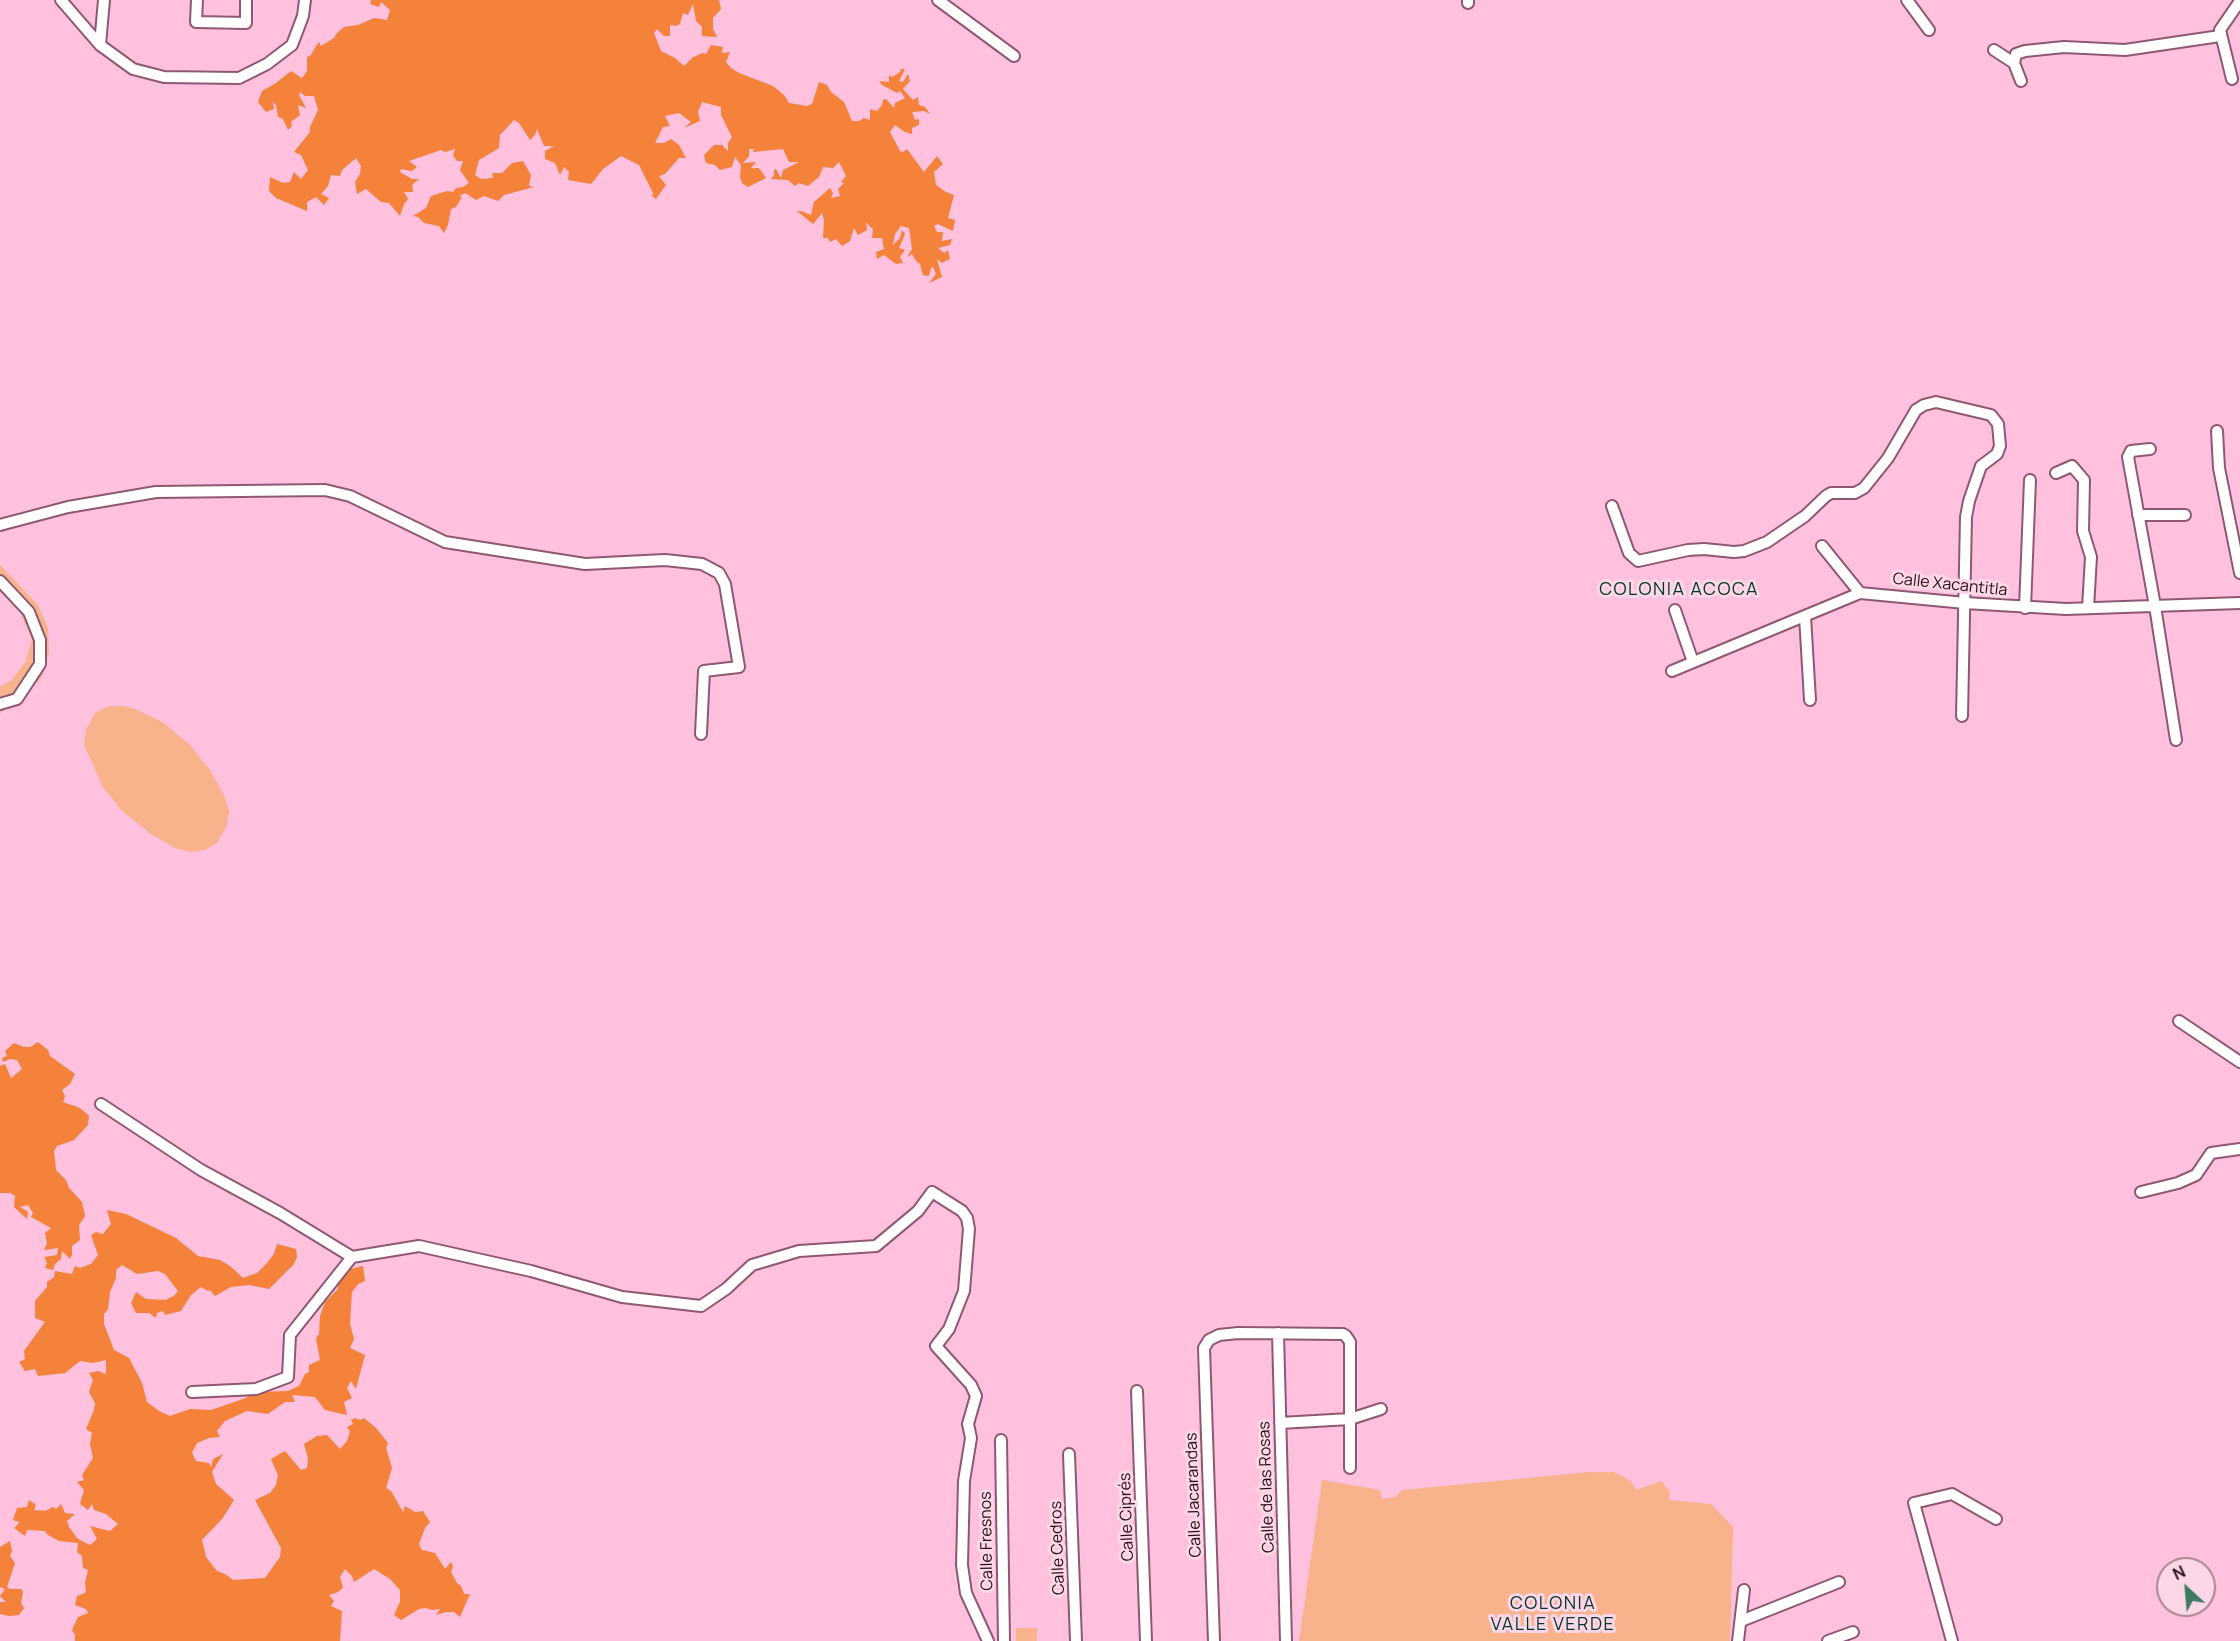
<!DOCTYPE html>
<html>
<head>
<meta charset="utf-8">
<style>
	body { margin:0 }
	#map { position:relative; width:2240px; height:1641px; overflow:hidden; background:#ffc1dd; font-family:Manrope,sans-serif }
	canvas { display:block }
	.north { position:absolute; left:2156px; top:1557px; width:60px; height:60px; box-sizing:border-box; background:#fdd6e7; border:2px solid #a68695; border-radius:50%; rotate:334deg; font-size:16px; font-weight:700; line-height:24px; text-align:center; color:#240f19 }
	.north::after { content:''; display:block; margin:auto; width:21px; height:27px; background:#3e7b67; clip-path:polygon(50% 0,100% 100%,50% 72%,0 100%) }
</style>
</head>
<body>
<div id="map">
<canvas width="2240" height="1641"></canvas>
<div class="north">N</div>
</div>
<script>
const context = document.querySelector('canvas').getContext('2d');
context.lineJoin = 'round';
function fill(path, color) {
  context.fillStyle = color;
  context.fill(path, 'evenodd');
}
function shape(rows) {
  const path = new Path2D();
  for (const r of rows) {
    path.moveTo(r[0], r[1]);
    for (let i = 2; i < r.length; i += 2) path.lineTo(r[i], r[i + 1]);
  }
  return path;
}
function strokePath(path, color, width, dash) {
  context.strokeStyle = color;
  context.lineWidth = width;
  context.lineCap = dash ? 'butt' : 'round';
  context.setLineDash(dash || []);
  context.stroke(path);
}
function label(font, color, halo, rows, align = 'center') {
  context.font = font + ' Manrope,sans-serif';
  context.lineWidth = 6;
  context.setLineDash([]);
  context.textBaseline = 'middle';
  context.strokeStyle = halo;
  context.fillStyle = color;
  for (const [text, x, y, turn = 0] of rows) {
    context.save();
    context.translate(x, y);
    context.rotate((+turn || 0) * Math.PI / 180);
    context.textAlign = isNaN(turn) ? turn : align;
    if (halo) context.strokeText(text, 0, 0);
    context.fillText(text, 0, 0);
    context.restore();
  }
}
const green = shape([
	[0,565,38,605,48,628,49,652,42,677,22,699,0,713,0,687,12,680,26,661,32,639,20,612,0,591],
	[109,706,122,706,135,709,164,723,190,745,210,770,224,795,229,811,226,828,217,843,205,850,191,852,175,848,151,834,122,811,103,787,84,745,86,730,95,713],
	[1590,1472,1614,1472,1631,1481,1636,1490,1661,1481,1670,1492,1669,1500,1711,1504,1733,1527,1730,1641,1299,1641,1322,1480,1380,1490,1382,1499,1396,1497,1402,1490],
	[1016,1628,1037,1628,1037,1641,1016,1641]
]);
const forest = shape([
	[371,0,719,0,721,9,713,18,713,29,717,37,702,36,702,27,696,21,693,4,688,15,683,13,680,24,676,26,670,25,670,36,664,36,657,29,654,33,661,51,675,58,684,66,692,58,702,53,706,54,711,45,723,47,722,53,730,52,726,62,731,68,739,73,773,86,784,95,789,103,807,106,812,104,819,82,827,85,831,92,844,102,852,121,859,121,864,118,870,120,870,109,877,111,882,105,883,100,886,99,894,108,895,103,905,98,900,91,897,93,882,85,879,81,889,82,889,75,892,77,900,72,901,69,905,69,899,81,903,82,908,74,910,81,903,89,913,100,918,97,919,105,925,107,930,114,924,111,912,112,915,120,919,119,919,125,912,128,912,134,905,132,895,125,890,132,900,151,903,152,907,149,924,172,937,156,943,164,934,172,936,185,946,192,954,195,948,218,955,220,953,231,938,224,934,226,937,232,943,232,942,241,952,239,950,245,938,248,944,253,948,250,950,259,942,263,937,259,942,277,929,283,936,274,933,267,931,268,929,276,923,275,920,264,916,261,912,254,907,257,912,249,909,228,901,226,895,234,893,245,900,238,902,230,905,234,899,248,905,250,900,257,903,263,896,264,884,255,877,259,876,252,884,249,882,238,872,238,873,229,866,223,867,230,858,235,854,228,850,241,842,246,836,239,830,242,828,238,823,238,824,220,822,213,813,224,797,211,801,211,811,215,814,202,830,188,833,193,831,198,840,196,838,189,844,183,841,182,846,176,839,162,833,168,823,167,819,177,808,186,799,183,795,186,788,180,771,179,774,175,774,170,776,169,781,178,783,170,799,162,789,162,783,149,753,152,754,149,749,149,749,156,743,163,756,162,751,168,759,168,766,178,748,187,742,183,740,177,741,165,735,157,732,167,720,170,715,165,706,163,704,155,714,145,722,145,728,151,728,143,732,137,721,115,721,107,702,102,698,112,700,121,684,128,691,122,679,113,665,116,670,126,663,127,655,143,664,143,671,139,679,145,686,158,679,158,665,174,659,176,666,185,656,199,652,196,653,193,639,165,621,156,603,169,591,184,568,180,569,172,564,167,560,175,555,163,545,159,545,151,554,146,544,146,537,129,535,135,530,140,519,123,514,120,500,135,499,148,479,160,475,175,481,179,493,178,492,173,502,173,512,163,523,161,531,175,529,186,534,187,504,195,498,201,484,196,476,200,465,193,459,196,462,197,456,207,451,209,448,225,444,233,439,226,424,223,418,217,413,216,426,208,431,196,447,191,453,192,456,188,463,187,469,183,460,170,463,161,457,161,453,156,455,149,445,152,441,150,409,161,417,167,412,171,401,169,400,172,412,179,419,179,412,185,413,192,404,192,408,199,404,204,400,216,389,203,381,202,366,189,357,194,355,182,360,174,361,166,356,158,342,170,340,176,331,175,328,186,321,194,329,198,324,205,316,197,307,202,307,211,276,198,269,191,270,177,283,183,290,182,294,172,301,179,308,170,301,155,294,152,310,132,310,127,318,110,314,96,305,96,300,92,299,95,306,108,298,105,300,115,291,122,292,126,288,130,283,119,278,117,276,105,273,102,274,109,266,112,258,102,262,91,276,83,291,71,302,78,307,71,307,57,311,55,316,46,319,42,321,46,334,38,336,34,344,27,358,25,374,18,387,20,390,10,381,2,379,7,370,4],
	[38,1042,48,1050,50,1056,75,1074,70,1084,62,1090,65,1096,63,1102,80,1108,89,1116,88,1125,74,1140,57,1146,54,1151,56,1170,66,1180,69,1188,82,1202,85,1216,79,1225,80,1240,72,1246,72,1255,70,1259,62,1251,61,1259,55,1264,53,1270,45,1268,47,1263,44,1257,57,1255,58,1248,44,1250,47,1243,45,1233,51,1228,31,1217,33,1213,28,1205,20,1207,28,1212,27,1219,14,1207,15,1196,10,1193,0,1193,0,1066,5,1064,11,1078,22,1069,17,1060,10,1059,3,1062,2,1058,7,1056,5,1051,14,1043,24,1047,30,1047],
	[107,1210,126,1214,176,1238,198,1256,220,1260,230,1266,243,1278,257,1273,267,1263,274,1254,277,1244,296,1249,297,1257,294,1264,269,1289,249,1285,231,1287,215,1296,210,1290,208,1291,201,1287,191,1295,181,1311,165,1315,163,1311,157,1313,156,1318,149,1313,136,1313,131,1303,136,1292,146,1299,165,1300,174,1296,178,1291,165,1274,158,1271,137,1274,122,1265,116,1270,116,1278,110,1292,108,1309,104,1314,104,1324,114,1350,129,1358,142,1383,147,1402,159,1411,170,1416,190,1409,211,1410,246,1398,253,1392,288,1391,299,1386,305,1374,309,1372,309,1365,320,1360,316,1338,319,1334,320,1316,325,1302,337,1290,342,1271,363,1266,365,1281,358,1284,352,1292,350,1324,354,1339,350,1348,365,1355,356,1389,351,1381,347,1388,352,1398,344,1402,347,1415,325,1410,315,1397,292,1395,295,1402,285,1402,268,1414,247,1411,225,1421,217,1431,220,1437,209,1438,197,1443,192,1453,196,1461,209,1463,211,1467,213,1459,223,1454,212,1472,216,1484,234,1500,222,1519,202,1540,206,1557,217,1571,225,1574,233,1580,265,1578,280,1557,281,1548,255,1500,270,1493,276,1485,278,1475,271,1459,285,1451,301,1470,307,1468,308,1458,304,1444,317,1436,327,1435,340,1449,347,1441,350,1432,347,1427,353,1424,351,1420,355,1418,360,1420,364,1418,376,1428,388,1443,386,1448,392,1468,386,1488,391,1491,403,1512,405,1506,415,1512,423,1511,430,1522,425,1528,419,1544,422,1550,435,1553,445,1569,451,1562,453,1566,451,1572,457,1583,461,1586,464,1594,470,1594,460,1617,454,1612,446,1612,436,1615,440,1609,432,1610,426,1608,419,1609,401,1620,394,1615,400,1602,400,1590,390,1579,374,1569,354,1582,352,1576,345,1569,340,1577,343,1588,338,1592,329,1595,334,1601,331,1606,342,1611,340,1641,75,1641,75,1635,72,1630,78,1617,88,1613,86,1609,75,1605,77,1596,85,1593,86,1590,85,1583,88,1570,83,1568,82,1556,77,1552,78,1543,59,1541,48,1535,45,1531,27,1530,25,1536,14,1528,20,1522,13,1520,17,1508,27,1507,29,1500,36,1505,34,1510,45,1511,53,1507,56,1509,61,1504,65,1513,75,1514,67,1521,69,1527,78,1539,90,1545,97,1539,90,1526,110,1531,118,1524,106,1514,94,1510,92,1504,88,1510,80,1504,84,1490,77,1482,84,1480,82,1475,93,1458,90,1444,92,1433,86,1429,94,1410,95,1403,89,1392,93,1380,89,1373,98,1371,106,1374,106,1360,93,1363,80,1361,65,1373,38,1376,35,1369,25,1371,19,1362,25,1359,24,1351,45,1322,35,1318,35,1301,47,1287,47,1282,54,1277,55,1271,72,1274,75,1266,80,1268,91,1264,98,1255,91,1235,96,1232,103,1234,111,1224],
	[10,1541,12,1550,10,1556,15,1563,7,1587,10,1589,21,1589,23,1592,21,1603,24,1608,19,1615,9,1616,0,1614,0,1602,6,1602,0,1596,5,1589,0,1587,0,1547]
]);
const street = shape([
	[61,0,100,45,133,69,164,77,239,78,267,64,292,45,303,16,305,0],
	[197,0,196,22,246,23,246,0],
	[938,0,1014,56],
	[1468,0,1468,3],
	[1907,0,1929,30],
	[100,45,104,0],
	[1994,50,2014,63,2021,81],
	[2014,63,2016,54,2025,51,2064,47,2125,50,2220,36],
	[2232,79,2220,30,2240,1],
	[2217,431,2219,468,2240,573],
	[2150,449,2131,451,2128,457,2155,606,2176,740],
	[2056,473,2072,466,2084,480,2083,531,2091,557,2088,608],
	[1612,506,1629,553,1638,561,1688,550,1704,549,1734,552,1744,551,1767,542,1805,516,1826,496,1831,493,1855,493,1864,488,1888,458,1916,410,1924,405,1936,402,1991,415,1998,424,2000,446,1997,454,1981,466,1969,501,1966,517,1962,716],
	[2138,515,2185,515],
	[0,525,68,507,156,492,325,490,350,496,445,542,585,564,665,560,702,564,719,573,725,584,739,667,704,671,701,734],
	[1822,546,1860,593],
	[0,581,29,612,40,640,40,664,17,699,0,704],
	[2025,608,2030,480],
	[1675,610,1693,662],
	[1805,616,1810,700],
	[1672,671,1860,593,1965,603,2066,609,2240,603],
	[2179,1021,2240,1062],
	[101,1104,201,1170,280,1213,352,1257,419,1246,531,1271,622,1297,701,1306,726,1289,752,1265,799,1251,876,1246,918,1211,932,1192,962,1211,967,1218,969,1229,964,1291,949,1329,936,1346,971,1385,976,1396,968,1424,971,1438,964,1481,962,1565,966,1593,988,1641],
	[2141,1192,2178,1183,2196,1175,2211,1153,2240,1149],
	[1278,1333,1286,1641],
	[1137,1391,1146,1641],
	[192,1392,256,1389,288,1377,290,1335,352,1257],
	[1280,1423,1350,1419,1381,1409],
	[1001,1440,1004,1641],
	[1069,1454,1076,1641],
	[1741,1621,1839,1582],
	[1214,1641,1204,1348,1209,1340,1219,1335,1238,1333,1343,1334,1346,1336,1350,1342,1350,1468],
	[1738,1641,1744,1590],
	[1828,1641,1853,1632],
	[1952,1641,1914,1503,1952,1494,1996,1519]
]);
const streetNames = [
	["Calle Xacantitla",1950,585,6],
	["Calle de las Rosas",1267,1487,-92],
	["Calle Jacarandas",1194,1495,-92],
	["Calle Ciprés",1127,1517,-92],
	["Calle Fresnos",987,1541,-91],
	["Calle Cedros",1058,1548,-92]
];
const neighbourhoodNames = [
	["COLONIA ACOCA",1679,590],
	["COLONIA",1553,1604],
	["VALLE VERDE",1553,1625]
];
fill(green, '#f8b28c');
fill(forest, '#f4823a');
strokePath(street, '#8e5872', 14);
strokePath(street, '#fff', 10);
label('16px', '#240f19', '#fdd6e7', streetNames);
context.letterSpacing = '1.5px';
label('18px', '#003627', '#fdd6e7', neighbourhoodNames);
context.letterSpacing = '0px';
</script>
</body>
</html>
